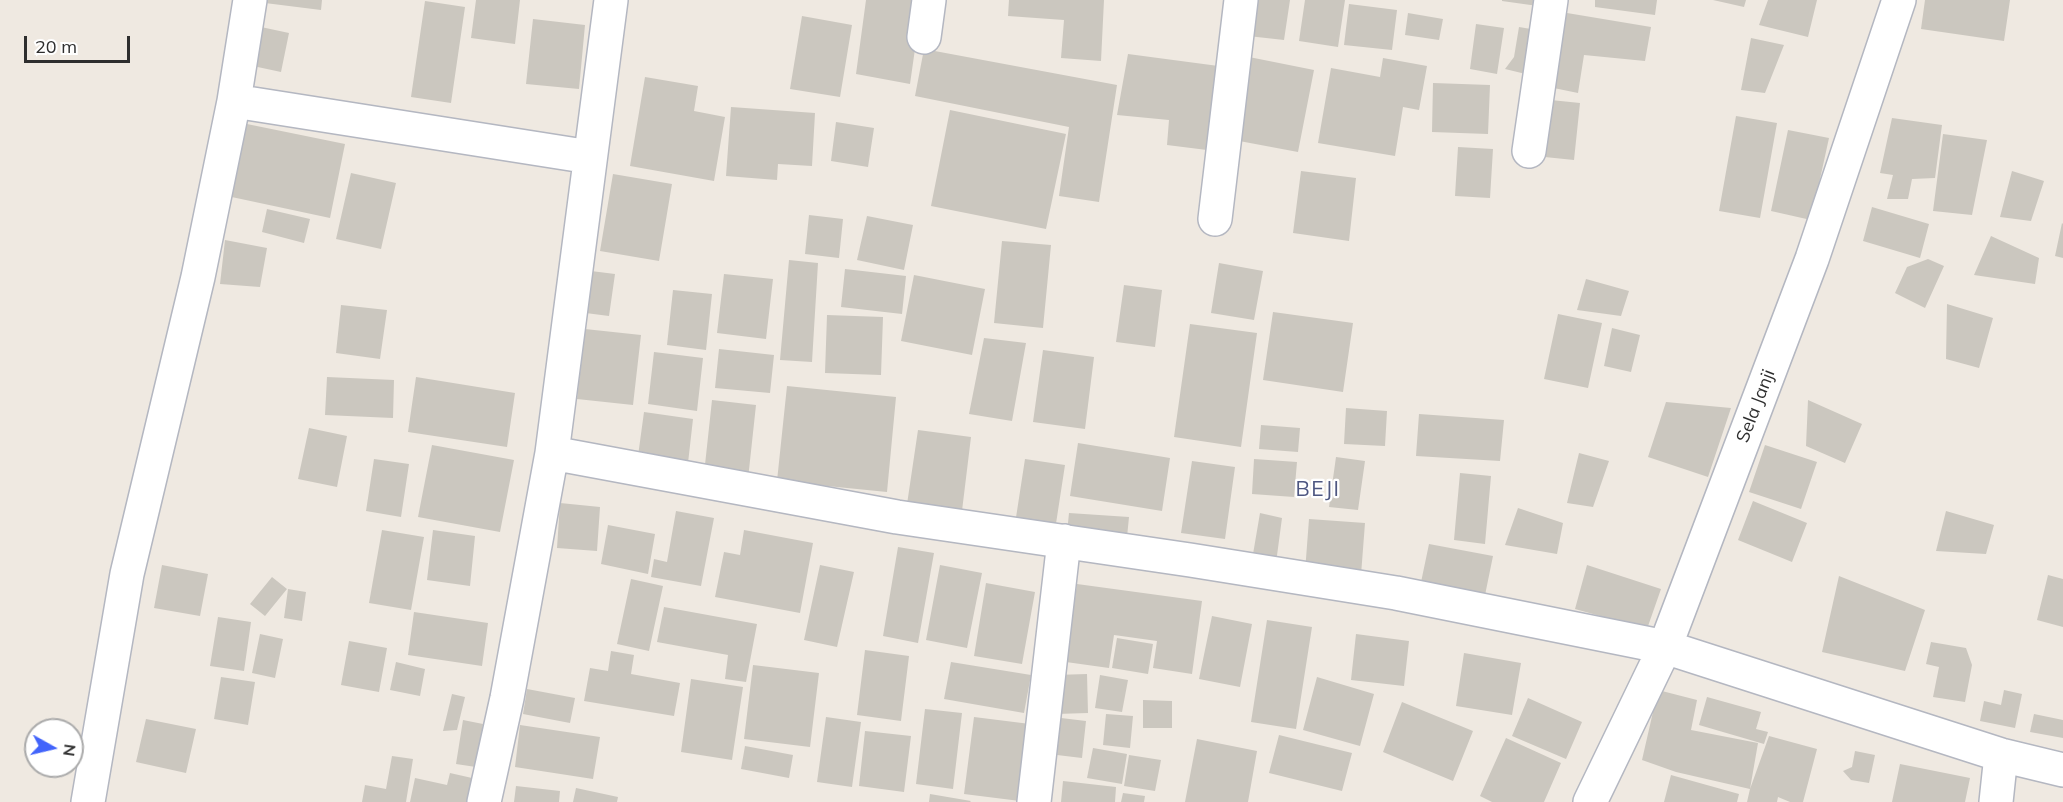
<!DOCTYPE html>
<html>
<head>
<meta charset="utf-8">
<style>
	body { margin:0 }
	#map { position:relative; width:2063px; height:802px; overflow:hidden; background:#efe9e1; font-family:Mulish,sans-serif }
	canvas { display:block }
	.north { position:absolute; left:24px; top:718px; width:60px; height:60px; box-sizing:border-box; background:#fff; border:2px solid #ababab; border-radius:50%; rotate:98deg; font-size:16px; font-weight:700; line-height:24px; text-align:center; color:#2e2e2e }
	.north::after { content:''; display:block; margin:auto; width:21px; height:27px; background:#4264fb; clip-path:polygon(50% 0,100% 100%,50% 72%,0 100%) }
	.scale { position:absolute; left:24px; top:36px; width:106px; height:27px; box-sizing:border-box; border:3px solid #2e2e2e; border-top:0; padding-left:8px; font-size:18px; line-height:21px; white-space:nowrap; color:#2e2e2e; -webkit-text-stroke:4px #fff; paint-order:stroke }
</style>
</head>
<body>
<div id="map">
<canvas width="2063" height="802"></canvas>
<div class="north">N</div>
<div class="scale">20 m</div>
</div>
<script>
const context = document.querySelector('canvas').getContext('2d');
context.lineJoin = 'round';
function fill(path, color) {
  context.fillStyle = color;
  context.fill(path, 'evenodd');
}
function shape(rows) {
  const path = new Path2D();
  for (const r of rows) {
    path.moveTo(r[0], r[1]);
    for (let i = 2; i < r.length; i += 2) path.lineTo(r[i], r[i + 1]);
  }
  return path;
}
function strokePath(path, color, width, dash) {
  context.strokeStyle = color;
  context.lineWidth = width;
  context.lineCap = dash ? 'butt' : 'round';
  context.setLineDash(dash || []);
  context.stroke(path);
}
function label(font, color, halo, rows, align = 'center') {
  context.font = font + ' Mulish,sans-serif';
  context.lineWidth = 4.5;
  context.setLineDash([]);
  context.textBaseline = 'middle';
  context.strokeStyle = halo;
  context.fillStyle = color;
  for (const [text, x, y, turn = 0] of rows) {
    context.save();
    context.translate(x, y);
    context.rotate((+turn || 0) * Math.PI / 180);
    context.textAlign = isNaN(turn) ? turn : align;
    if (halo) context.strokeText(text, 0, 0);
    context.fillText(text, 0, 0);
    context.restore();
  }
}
const building = shape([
	[265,0,322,0,321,10,265,3],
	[476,0,520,0,515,44,471,38],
	[866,0,922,0,910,84,856,74],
	[1009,0,1104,0,1101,61,1061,58,1064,20,1008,16],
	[1244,0,1290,0,1284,40,1239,35],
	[1305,0,1345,0,1338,47,1299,41],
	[1502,0,1545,0,1545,7,1502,1],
	[1595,0,1657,0,1655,15,1595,7],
	[1713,0,1746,0,1744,7],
	[1768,0,1817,0,1808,37,1759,25],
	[1925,0,2010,0,2004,41,1921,29],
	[425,1,465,7,451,103,411,97],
	[1349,4,1397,10,1392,50,1344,45],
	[1408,13,1443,19,1439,40,1405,35],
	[1567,13,1651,27,1645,61,1584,55,1578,93,1544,86,1546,51],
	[802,16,852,25,840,97,790,89],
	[533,19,585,25,579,89,526,84],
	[1476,24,1504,28,1497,74,1470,69],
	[261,27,289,33,281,72,253,66],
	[1519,27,1543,31,1534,76,1505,69,1514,57],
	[1751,38,1784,45,1765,93,1741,90],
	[924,49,1117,85,1099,202,1059,196,1069,127,915,96],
	[1128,54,1226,67,1215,151,1167,145,1169,120,1117,115],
	[1249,57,1314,70,1298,152,1234,140],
	[1383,58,1427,66,1419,110,1403,107,1395,156,1318,143,1331,68,1380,77],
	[645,77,698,86,694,111,725,117,714,181,630,166],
	[1433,83,1490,85,1488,134,1432,132],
	[1541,99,1580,103,1574,160,1535,156],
	[731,107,815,113,812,166,778,164,777,180,726,176],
	[950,110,1066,134,1046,229,931,206],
	[1736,116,1777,123,1760,218,1719,211],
	[1892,118,1942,125,1935,178,1912,179,1908,199,1887,199,1893,175,1880,173],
	[836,122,874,128,868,167,831,161],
	[242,123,345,144,330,218,227,196],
	[1788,130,1829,138,1811,220,1771,211],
	[1943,134,1987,140,1972,215,1933,211],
	[1458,147,1493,149,1490,198,1455,196],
	[1301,171,1356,178,1349,241,1293,233],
	[2012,171,2044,181,2031,221,2000,217],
	[351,173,396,183,381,249,336,239],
	[613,174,672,184,659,261,600,251],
	[1872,207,1929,224,1920,258,1863,241],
	[267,209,310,219,304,243,262,232],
	[809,215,843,219,839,258,805,254],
	[867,216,913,225,904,270,857,260],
	[2062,223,2063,224,2063,258,2055,256],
	[1991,236,2039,258,2035,284,1974,275],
	[225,240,267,248,260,287,220,284],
	[1002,241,1051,245,1043,328,994,323],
	[1928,259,1944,266,1925,308,1895,293,1907,267],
	[789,260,818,263,812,362,780,360],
	[1219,263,1263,271,1254,320,1211,313],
	[845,269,906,276,902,314,841,307],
	[583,270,615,274,609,316,578,312],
	[724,274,773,279,766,339,717,333],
	[914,275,985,289,972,355,901,341],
	[1586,279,1629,291,1621,316,1577,310],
	[1124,285,1162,290,1155,347,1116,342],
	[673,290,712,294,706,350,667,345],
	[1947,304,1993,318,1979,368,1946,359],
	[341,305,387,310,380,359,336,353],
	[1273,312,1353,323,1343,392,1263,380],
	[1558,314,1602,323,1588,388,1544,379],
	[827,315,883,317,881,375,825,373],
	[1190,324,1257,333,1241,447,1174,437],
	[1612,328,1640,335,1631,372,1604,366],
	[585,329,641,335,633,405,577,399],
	[984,338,1026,343,1012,421,969,414],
	[719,349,774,355,770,393,715,388],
	[1043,350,1094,357,1085,429,1033,422],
	[654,352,703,358,697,411,648,404],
	[327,377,394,380,393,418,325,415],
	[416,377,515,393,507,447,408,432],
	[787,386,896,397,887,492,777,481],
	[712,400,756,405,748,479,704,474],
	[1808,400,1862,424,1845,463,1806,446],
	[1666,402,1731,408,1708,477,1648,457],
	[1346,408,1387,411,1385,446,1344,444],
	[644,412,693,419,688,463,638,456],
	[1419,414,1504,420,1500,461,1416,456],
	[1261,425,1300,428,1298,452,1259,449],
	[309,428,347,436,337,487,298,479],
	[918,430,971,437,961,519,906,511],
	[1078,443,1170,458,1162,511,1070,496],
	[432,445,514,460,500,532,418,517],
	[1765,445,1817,462,1801,509,1749,492],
	[1579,453,1609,461,1593,507,1567,503],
	[1336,457,1365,461,1358,510,1329,507],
	[374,459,409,464,401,517,366,511],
	[1025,459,1065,465,1055,530,1015,524],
	[1254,459,1297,462,1294,497,1252,494],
	[1192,461,1235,467,1225,539,1181,533],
	[1460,473,1491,476,1485,544,1454,540],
	[1753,501,1807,523,1792,562,1738,540],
	[560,503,600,507,597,551,557,548],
	[1518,508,1563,523,1557,554,1505,545],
	[676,511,714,518,701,586,651,577,654,559,667,562],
	[1946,511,1994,525,1986,554,1936,551],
	[1069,513,1129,517,1127,537,1067,533],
	[1260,513,1282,518,1276,563,1252,560],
	[1309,519,1365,523,1361,575,1305,572],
	[608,525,655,534,648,574,601,564],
	[382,530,424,537,411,610,369,603],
	[433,530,475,536,470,586,427,580],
	[744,530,813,543,800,613,715,597,724,552,740,555],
	[1429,544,1493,556,1484,600,1420,587],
	[898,547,934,553,918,643,883,636],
	[162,565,208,574,200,616,154,608],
	[820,565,854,572,837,647,804,640],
	[940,565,982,573,967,648,926,640],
	[1587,565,1661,589,1647,629,1575,609],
	[2048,575,2063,579,2063,627,2037,620],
	[1839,576,1925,610,1905,671,1822,652],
	[272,577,287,589,265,616,250,604],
	[631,579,663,586,649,651,617,644],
	[986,583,1035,592,1022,664,974,656],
	[1077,584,1202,601,1192,674,1153,668,1157,641,1114,635,1109,668,1066,662],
	[288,589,306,592,302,621,284,618],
	[664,607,757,624,746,682,725,679,728,655,657,642],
	[414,612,488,623,482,666,408,655],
	[1212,616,1252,624,1240,687,1199,679],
	[218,617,251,622,244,671,210,666],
	[1267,620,1312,627,1296,729,1251,722],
	[260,634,283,639,275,678,252,673],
	[1356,634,1409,641,1404,686,1351,680],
	[1117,638,1153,644,1148,674,1112,668],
	[349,641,387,648,379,692,341,685],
	[1931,642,1966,648,1972,665,1965,702,1933,697,1939,667,1926,664],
	[865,650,909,656,901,721,857,715],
	[611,651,634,655,631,674,680,683,674,716,584,701,590,668,608,671],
	[1464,653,1521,663,1512,715,1456,706],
	[396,662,425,669,420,696,390,690],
	[951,662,1031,675,1024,713,944,699],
	[753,665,819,673,810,747,744,739],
	[1087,674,1088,713,1056,714,1055,675],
	[1100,675,1128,680,1122,712,1095,708],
	[221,677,255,682,248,725,214,719],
	[1317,677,1374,694,1360,746,1303,730],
	[691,679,743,687,732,760,681,752],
	[527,689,575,698,570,723,523,714],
	[1658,690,1697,700,1691,730,1758,743,1750,789,1769,736,1817,749,1803,802,1790,802,1778,797,1777,802,1747,802,1750,789,1676,772,1642,760],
	[2004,690,2022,694,2015,728,1980,721,1984,701,2001,705],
	[452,694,465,697,457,730,443,731],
	[1707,697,1761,712,1756,729,1768,732,1764,744,1699,725],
	[1528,698,1582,722,1566,759,1512,736],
	[1143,700,1172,701,1172,728,1143,728],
	[1402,702,1473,731,1453,781,1383,752],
	[925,709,962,713,953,789,916,784],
	[1106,714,1133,716,1130,748,1103,745],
	[2034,714,2063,720,2063,738,2030,732],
	[826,717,861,722,852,787,817,782],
	[974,717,1030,724,1020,801,964,794],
	[1061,718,1086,721,1082,758,1057,755],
	[146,719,196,729,186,773,136,762],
	[463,720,483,724,476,767,456,764],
	[520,725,600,737,593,779,515,767],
	[865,731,911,736,904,792,859,786],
	[1279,735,1352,753,1342,791,1269,773],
	[1506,738,1561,763,1544,802,1492,802,1480,796],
	[1197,739,1257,751,1248,802,1185,802],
	[745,746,793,755,789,778,741,769],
	[1093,748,1127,754,1122,784,1087,778],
	[1855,751,1875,755,1869,783,1851,780,1843,771,1852,767],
	[1129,755,1161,760,1155,791,1124,786],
	[392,756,413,759,406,802,362,802,365,785,386,789],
	[1900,764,1970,778,1965,802,1892,802],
	[450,773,472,778,468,802,410,802,415,778,447,785],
	[1671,775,1739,794,1737,802,1664,802],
	[1063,781,1116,787,1115,802,1061,802],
	[516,786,560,791,559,802,514,802],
	[576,788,618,797,617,802,573,802],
	[1123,793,1145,796,1144,802,1121,802],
	[930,794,971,801,970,802,929,802]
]);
const minor = shape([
	[924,37,929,0],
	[234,101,590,157],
	[1529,151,1551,0],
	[1215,219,1241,0],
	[552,453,897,517,1190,560,1396,593,1665,647,2001,755,2063,770],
	[88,802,127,574,198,277,234,101,250,0],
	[484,802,507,698,552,453,611,0],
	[1034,802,1064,541],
	[1590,802,1665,647,1812,259,1899,0],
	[1996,802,2001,755]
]);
const streetNames = [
	["Sela Janji",1756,406,-69]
];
const quarterNames = [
	["BEJI",1318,490]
];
fill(building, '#cbc7bf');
strokePath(minor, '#b4b7c1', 36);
strokePath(minor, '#fff', 33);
label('18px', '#2e2e2e', '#fff', streetNames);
context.letterSpacing = '1.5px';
label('21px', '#4d5680', '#fff', quarterNames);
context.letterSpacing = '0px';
</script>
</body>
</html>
